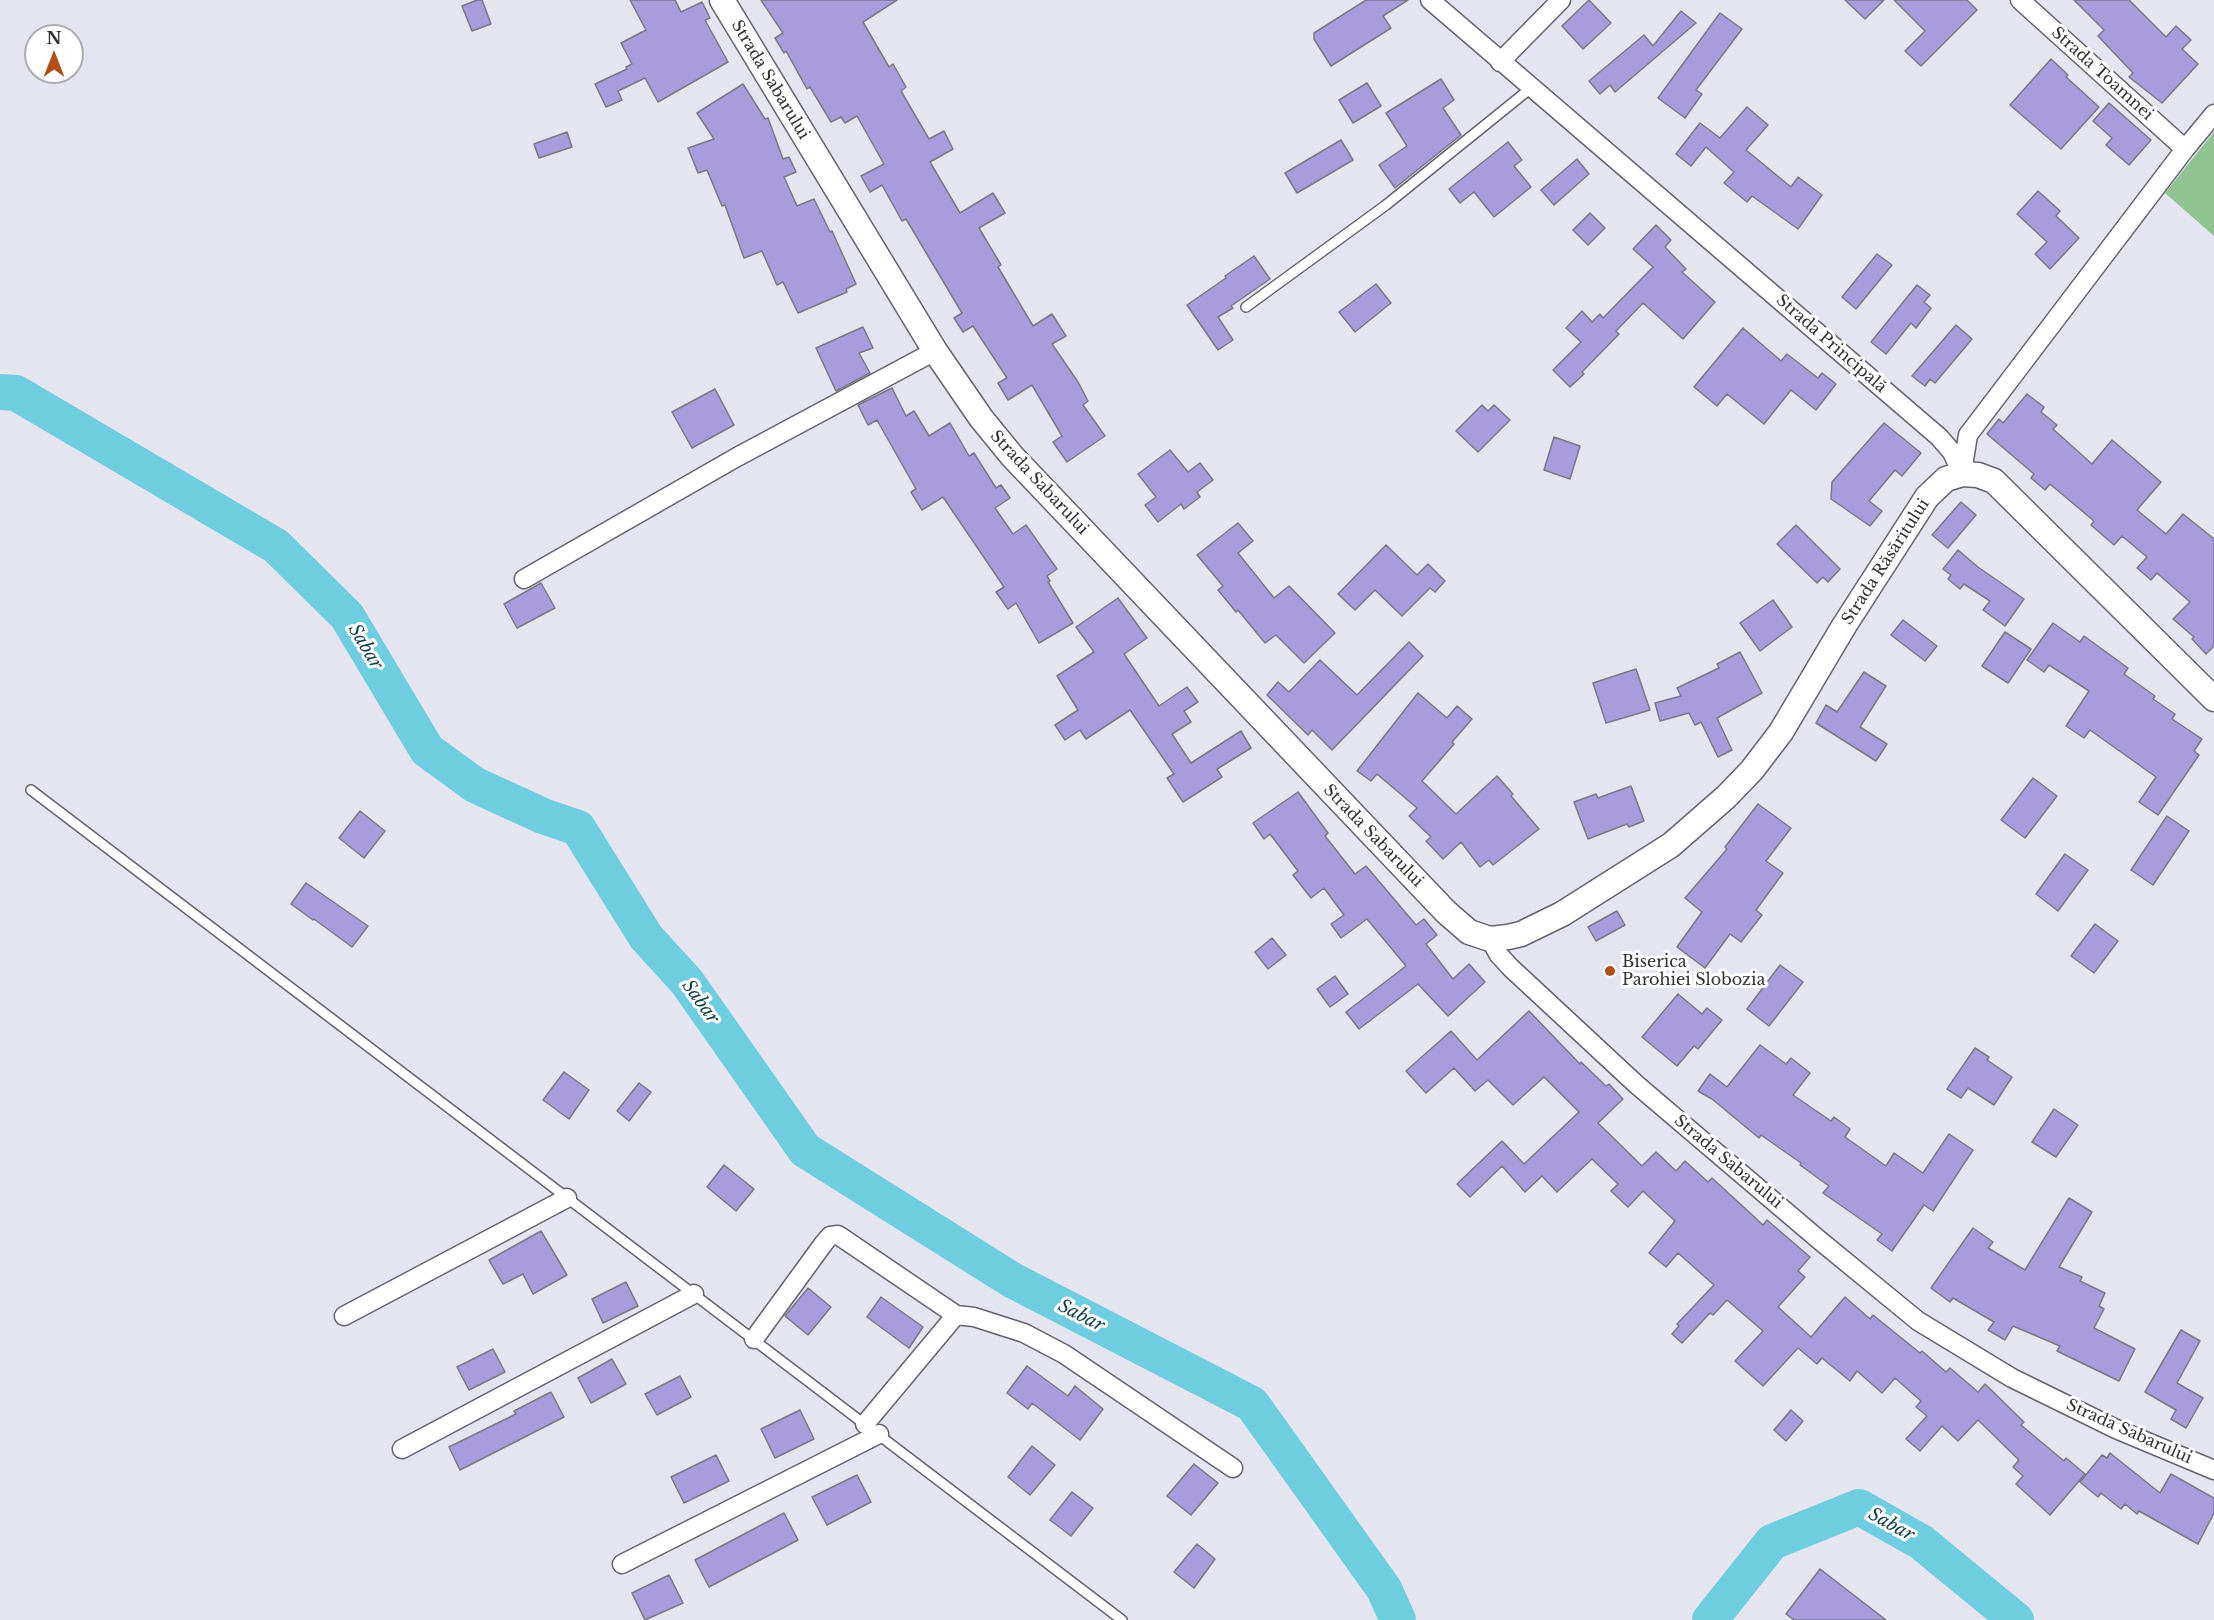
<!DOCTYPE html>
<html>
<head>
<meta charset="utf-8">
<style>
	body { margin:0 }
	#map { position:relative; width:2214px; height:1620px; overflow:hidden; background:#e5e4f1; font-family:"Libre Baskerville",serif }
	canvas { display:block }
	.north { position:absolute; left:24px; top:24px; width:60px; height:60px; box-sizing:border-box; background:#fff; border:2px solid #adadaf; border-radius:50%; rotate:0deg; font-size:16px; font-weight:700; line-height:24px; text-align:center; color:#323136 }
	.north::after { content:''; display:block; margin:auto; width:21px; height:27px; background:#b04e13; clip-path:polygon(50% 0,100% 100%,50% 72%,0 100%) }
</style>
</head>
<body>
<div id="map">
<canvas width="2214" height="1620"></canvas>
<div class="north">N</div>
</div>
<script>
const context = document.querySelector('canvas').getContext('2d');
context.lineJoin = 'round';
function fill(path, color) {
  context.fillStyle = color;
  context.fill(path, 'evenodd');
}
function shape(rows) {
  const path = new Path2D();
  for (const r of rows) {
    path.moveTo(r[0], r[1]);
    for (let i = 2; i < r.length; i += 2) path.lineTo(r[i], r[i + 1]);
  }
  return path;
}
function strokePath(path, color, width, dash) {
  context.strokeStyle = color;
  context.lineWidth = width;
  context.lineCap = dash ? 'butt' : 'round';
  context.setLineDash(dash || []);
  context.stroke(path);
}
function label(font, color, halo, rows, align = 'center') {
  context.font = font + ' "Libre Baskerville",serif';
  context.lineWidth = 6;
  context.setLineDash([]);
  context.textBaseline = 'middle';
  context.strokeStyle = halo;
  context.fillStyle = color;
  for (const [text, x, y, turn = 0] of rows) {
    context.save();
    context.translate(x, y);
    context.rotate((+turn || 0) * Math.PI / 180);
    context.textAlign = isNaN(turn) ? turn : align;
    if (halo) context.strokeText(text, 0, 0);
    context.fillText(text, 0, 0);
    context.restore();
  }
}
const green = shape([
	[2214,132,2214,236,2165,193]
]);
const river = shape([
	[0,392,16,393,276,546,347,616,427,750,475,785,543,816,578,828,646,937,687,982,805,1150,1012,1280,1252,1404,1384,1589,1398,1620],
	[1710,1620,1772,1542,1859,1507,1921,1542,2016,1620]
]);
const building = shape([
	[477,0,482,0,491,24,472,31,462,6,477,0],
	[630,0,675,0,681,12,702,2,710,18,705,20,728,62,658,102,645,78,618,91,622,100,606,107,595,84,627,69,626,67,632,64,621,43,646,30,630,0],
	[761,0,897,0,863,22,889,67,893,64,906,87,901,91,929,139,944,131,953,149,930,162,960,213,993,193,1005,213,979,228,1001,265,998,267,1033,326,1052,314,1066,336,1052,344,1078,382,1088,401,1083,405,1105,436,1067,462,1053,442,1062,436,1032,385,1008,400,998,383,1007,378,973,326,963,332,954,318,962,313,906,219,902,221,882,185,870,192,861,176,884,164,857,116,845,123,841,117,831,122,810,87,807,89,786,51,784,53,775,38,783,33,761,0],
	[1366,0,1408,0,1383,16,1391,28,1331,66,1314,39,1314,33,1366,0],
	[1589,0,1611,23,1583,49,1562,26,1589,0],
	[1845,0,1884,0,1865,19,1845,0],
	[1894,0,1967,0,1977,10,1921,66,1905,51,1925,31,1894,0],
	[2074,0,2129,0,2166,37,2176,26,2191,40,2182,49,2198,64,2162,103,2129,77,2133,73,2098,36,2104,30,2074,0],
	[1681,11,1696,23,1615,92,1610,85,1600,94,1589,81,1644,35,1653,46,1681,11],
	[1720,13,1742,29,1696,90,1702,94,1685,118,1658,98,1720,13],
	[2051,59,2068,75,2066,77,2099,107,2061,149,2010,105,2051,59],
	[1441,79,1454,100,1443,108,1461,135,1395,188,1379,165,1407,146,1386,113,1441,79],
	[1367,83,1381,106,1353,123,1339,100,1367,83],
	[743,84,765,119,768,118,783,159,789,157,796,172,784,177,797,206,814,199,830,232,832,231,856,284,846,289,847,292,798,313,783,282,777,285,762,251,744,258,725,205,722,206,707,170,698,173,688,148,714,139,697,113,743,84],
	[2109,103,2151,140,2129,165,2106,145,2112,138,2093,121,2109,103],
	[1747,107,1768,125,1746,150,1791,187,1798,177,1822,195,1798,229,1752,196,1747,202,1724,183,1734,172,1706,147,1691,166,1676,154,1700,123,1720,138,1747,107],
	[567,132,572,147,539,158,534,144,567,132],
	[1341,140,1353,160,1297,193,1285,173,1341,140],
	[1508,142,1522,160,1514,166,1531,187,1494,217,1474,192,1460,203,1449,189,1508,142],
	[1577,159,1589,174,1554,205,1541,190,1577,159],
	[2038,191,2060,211,2056,216,2079,238,2050,269,2035,254,2047,242,2017,214,2038,191],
	[1590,213,1605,228,1588,245,1573,230,1590,213],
	[1656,225,1671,240,1665,247,1686,269,1682,272,1715,302,1683,339,1643,303,1616,331,1619,334,1582,372,1584,374,1570,387,1553,370,1581,342,1566,328,1582,311,1592,322,1600,314,1603,318,1653,267,1633,249,1656,225],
	[1877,254,1892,265,1856,309,1842,297,1877,254],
	[1254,256,1270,279,1231,306,1233,308,1218,317,1233,340,1218,350,1187,305,1226,278,1225,276,1254,256],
	[1376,284,1391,303,1355,332,1339,312,1376,284],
	[1917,285,1930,295,1924,302,1931,308,1916,328,1911,323,1886,354,1871,342,1917,285],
	[1956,325,1972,339,1935,383,1930,379,1925,386,1912,376,1956,325],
	[863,327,873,348,859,353,870,373,836,391,816,348,863,327],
	[1743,328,1781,361,1787,354,1818,378,1822,373,1836,384,1816,410,1791,390,1764,424,1727,394,1717,406,1694,387,1743,328],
	[892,388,906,416,914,411,929,436,950,423,969,456,974,453,996,488,1001,485,1010,498,995,508,1013,534,1026,525,1057,569,1047,576,1050,581,1048,582,1073,623,1039,643,1016,603,1008,609,996,592,1004,587,943,497,922,510,911,492,916,489,877,420,868,425,858,405,892,388],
	[715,389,734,425,692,448,672,412,715,389],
	[2027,394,2044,407,2041,412,2057,425,2053,429,2092,464,2112,440,2161,482,2137,510,2166,534,2183,514,2214,539,2214,646,2206,654,2192,639,2194,637,2173,619,2190,602,2157,573,2151,580,2137,568,2147,557,2122,536,2114,545,2091,525,2094,521,2050,484,2045,490,2031,478,2034,474,1987,434,1999,419,2003,423,2027,394],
	[1482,405,1488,411,1494,405,1510,420,1478,452,1456,431,1482,405],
	[1884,423,1921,453,1902,476,1895,470,1869,501,1882,511,1870,526,1831,499,1832,482,1884,423],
	[1554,437,1580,446,1570,479,1544,470,1554,437],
	[1170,450,1188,472,1200,463,1213,480,1197,492,1200,497,1184,509,1181,504,1158,522,1145,505,1156,497,1138,474,1170,450],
	[1961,502,1976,515,1948,548,1932,535,1961,502],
	[1238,523,1253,541,1238,553,1274,598,1289,586,1335,633,1304,663,1276,635,1265,643,1238,610,1236,612,1218,590,1223,586,1197,555,1238,523],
	[1796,525,1840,569,1828,582,1823,577,1817,583,1777,544,1796,525],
	[1386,545,1417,575,1428,564,1445,581,1435,592,1430,588,1402,616,1375,590,1355,610,1338,594,1386,545],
	[1958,550,1978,567,2024,599,2005,626,1983,610,1990,601,1964,584,1960,589,1948,579,1951,575,1943,569,1958,550],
	[541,583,555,608,517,628,504,604,541,583],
	[1118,598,1147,638,1124,654,1159,706,1187,687,1198,702,1184,711,1191,722,1172,734,1191,763,1241,731,1251,748,1217,769,1222,777,1183,802,1167,778,1174,774,1130,710,1086,739,1080,730,1065,740,1055,725,1078,710,1057,676,1094,652,1076,627,1118,598],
	[1773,600,1792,627,1760,651,1740,623,1773,600],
	[1903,620,1937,646,1925,661,1891,635,1903,620],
	[2053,623,2080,642,2084,636,2128,668,2124,674,2155,696,2153,699,2175,714,2172,719,2202,739,2194,751,2199,755,2158,815,2139,802,2156,777,2090,730,2084,738,2066,726,2089,691,2049,665,2044,672,2027,660,2053,623],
	[2005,632,2031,649,2008,683,1982,666,2005,632],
	[1409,642,1423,656,1332,750,1312,730,1308,735,1267,695,1278,682,1289,692,1320,660,1357,695,1409,642],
	[1740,652,1762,693,1717,718,1732,750,1718,757,1701,722,1695,725,1689,713,1660,721,1655,703,1681,696,1677,688,1719,668,1717,664,1740,652],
	[1636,669,1650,710,1606,723,1593,683,1636,669],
	[1864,672,1886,686,1860,727,1887,744,1876,761,1816,723,1826,705,1837,712,1864,672],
	[1418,693,1447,718,1457,706,1472,719,1452,742,1454,744,1422,781,1456,814,1497,776,1513,794,1511,796,1539,829,1493,865,1489,860,1480,867,1461,842,1443,859,1426,841,1431,837,1409,816,1417,808,1377,774,1371,781,1357,771,1418,693],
	[2033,778,2057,796,2025,838,2001,820,2033,778],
	[1631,786,1644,821,1629,827,1627,824,1588,839,1574,802,1596,794,1598,798,1631,786],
	[1298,792,1328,833,1325,836,1355,874,1366,866,1416,925,1424,919,1437,935,1426,944,1453,979,1469,964,1485,982,1448,1016,1418,984,1359,1029,1346,1012,1406,966,1367,919,1341,938,1331,924,1344,915,1324,888,1311,898,1293,875,1298,871,1270,834,1264,839,1253,823,1298,792],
	[1758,804,1791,828,1766,861,1783,873,1756,910,1762,915,1741,942,1730,934,1705,968,1677,947,1702,912,1685,898,1727,849,1725,847,1758,804],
	[360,811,385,831,364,858,339,838,360,811],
	[2167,816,2189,831,2153,885,2131,870,2167,816],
	[2065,854,2088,870,2058,911,2036,894,2065,854],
	[306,883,368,926,352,947,314,919,313,920,291,904,306,883],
	[1617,911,1625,925,1596,941,1588,927,1617,911],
	[2095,924,2118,941,2094,973,2071,956,2095,924],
	[1272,938,1286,955,1268,969,1255,952,1272,938],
	[1780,965,1803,982,1769,1026,1747,1009,1780,965],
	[1335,976,1348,994,1330,1007,1317,989,1335,976],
	[1678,994,1702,1014,1707,1008,1722,1020,1698,1049,1694,1046,1677,1066,1642,1037,1678,994],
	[1529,1011,1580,1064,1581,1062,1606,1086,1609,1084,1623,1099,1598,1123,1642,1166,1656,1152,1676,1171,1685,1161,1708,1182,1712,1178,1763,1225,1767,1220,1810,1257,1798,1271,1805,1277,1778,1307,1811,1337,1845,1297,1870,1319,1873,1315,1920,1353,1922,1351,1946,1372,1950,1368,1978,1392,1985,1384,2024,1422,2021,1425,2064,1461,2066,1458,2085,1474,2050,1515,2016,1484,2023,1476,2013,1467,2019,1460,1978,1420,1958,1441,1942,1426,1920,1451,1906,1439,1927,1416,1916,1407,1921,1401,1895,1378,1882,1393,1857,1371,1850,1381,1822,1358,1817,1364,1798,1348,1763,1386,1735,1361,1763,1331,1727,1300,1713,1315,1710,1313,1682,1343,1672,1334,1679,1326,1677,1324,1714,1285,1678,1253,1666,1267,1649,1253,1675,1221,1643,1191,1628,1207,1611,1191,1618,1184,1592,1159,1557,1192,1542,1176,1525,1192,1502,1166,1470,1197,1457,1184,1502,1141,1524,1164,1579,1112,1544,1077,1513,1105,1488,1080,1475,1091,1454,1068,1426,1093,1406,1071,1451,1031,1477,1060,1529,1011],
	[1760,1045,1786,1064,1791,1058,1810,1073,1793,1095,1831,1121,1834,1117,1850,1129,1845,1137,1886,1166,1894,1153,1923,1173,1949,1134,1973,1150,1933,1211,1924,1205,1892,1251,1877,1240,1882,1234,1823,1193,1829,1186,1800,1165,1801,1163,1761,1135,1759,1138,1712,1099,1698,1091,1710,1074,1727,1087,1760,1045],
	[1975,1048,1989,1057,1987,1060,2012,1077,1994,1105,1968,1088,1961,1098,1947,1089,1975,1048],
	[564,1072,589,1090,569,1119,543,1100,564,1072],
	[639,1083,651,1092,629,1121,617,1111,639,1083],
	[2054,1109,2078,1125,2056,1157,2032,1142,2054,1109],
	[724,1165,754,1189,736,1211,707,1187,724,1165],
	[2069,1198,2092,1212,2059,1267,2082,1277,2080,1281,2105,1293,2099,1306,2104,1309,2094,1328,2135,1349,2119,1381,2057,1351,2060,1346,2013,1326,2005,1340,1988,1330,1994,1322,1953,1298,1950,1302,1931,1288,1973,1228,1993,1242,1988,1248,2025,1270,2069,1198],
	[541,1231,567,1275,533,1294,523,1274,503,1284,489,1260,541,1231],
	[626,1282,638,1306,603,1323,592,1299,626,1282],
	[808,1288,831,1307,808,1335,785,1316,808,1288],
	[881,1297,923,1327,909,1348,867,1317,881,1297],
	[2181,1330,2200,1341,2177,1383,2203,1398,2186,1428,2171,1419,2176,1410,2145,1392,2181,1330],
	[493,1349,505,1372,469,1390,457,1367,493,1349],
	[612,1359,626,1384,591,1403,578,1378,612,1359],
	[1027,1366,1068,1396,1075,1386,1103,1409,1080,1440,1032,1403,1028,1409,1007,1393,1027,1366],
	[680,1376,691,1397,657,1415,645,1394,680,1376],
	[551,1392,564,1417,460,1470,449,1447,516,1414,514,1411,551,1392],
	[800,1410,814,1439,775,1458,761,1429,800,1410],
	[1791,1410,1803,1421,1786,1441,1774,1430,1791,1410],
	[1032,1446,1055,1465,1030,1495,1008,1477,1032,1446],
	[2110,1453,2160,1493,2171,1474,2214,1498,2214,1513,2198,1544,2139,1511,2137,1514,2125,1504,2121,1509,2101,1493,2098,1497,2080,1482,2102,1455,2107,1458,2110,1453],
	[716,1455,729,1481,684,1503,671,1477,716,1455],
	[1194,1464,1218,1483,1191,1515,1167,1496,1194,1464],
	[857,1475,871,1502,827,1525,812,1497,857,1475],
	[1072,1492,1093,1508,1071,1536,1050,1520,1072,1492],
	[784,1513,798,1540,709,1587,695,1560,784,1513],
	[1197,1544,1215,1559,1194,1588,1174,1572,1197,1544],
	[1820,1569,1886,1620,1794,1620,1786,1614,1820,1569],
	[669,1575,683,1603,645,1620,632,1593,669,1575]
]);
const service = shape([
	[1246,307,1386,205,1531,88],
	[31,790,1122,1620]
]);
const minor = shape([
	[1430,0,1939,437,1952,452,1962,474],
	[2020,0,2185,149],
	[1500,62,1561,0],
	[1962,472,1968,435,2185,149,2214,114],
	[524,579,737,457,935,351],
	[1490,939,1499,955,1511,968,1637,1085,1818,1239,1918,1321,2012,1378,2116,1429,2214,1470],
	[344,1316,567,1198],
	[754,1339,824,1243,830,1236,838,1235,956,1315,974,1317,1024,1333,1064,1354,1233,1468],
	[865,1424,956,1315],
	[402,1449,694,1294],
	[622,1564,879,1434]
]);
const secondary = shape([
	[722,0,935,351,981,418,1012,456,1446,912,1469,932,1490,939,1508,937,1521,934,1562,914,1671,845,1726,797,1752,770,1781,732,1844,626,1927,497,1946,479,1962,474,1978,475,1994,481,2214,699]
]);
const markers = [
	[1610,971,6,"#b04e13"]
];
const streetNames = [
	["Strada Toamnei",2102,74,42],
	["Strada Sabarului",770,80,59],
	["Strada Principală",1831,344,41],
	["Strada Sabarului",1039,483,47],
	["Strada Răsăritului",1886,562,-57],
	["Strada Sabarului",1373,836,46],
	["Strada Sabarului",1728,1162,40],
	["Strada Sabarului",2129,1432,24]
];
const poiNames = [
	["Biserica",1622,962],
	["Parohiei Slobozia",1622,980]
];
const waterNames = [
	["Sabar",365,647,59],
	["Sabar",700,1002,54],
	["Sabar",1081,1316,27],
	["Sabar",1891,1525,29]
];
fill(green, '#90c392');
strokePath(river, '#6ecee0', 36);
fill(building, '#a89cdd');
strokePath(building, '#7a7884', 1.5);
strokePath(service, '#64626e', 12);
strokePath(minor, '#64626e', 21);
strokePath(secondary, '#64626e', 27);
strokePath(service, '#fff', 9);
strokePath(minor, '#fff', 18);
strokePath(secondary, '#fff', 24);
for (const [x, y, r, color] of markers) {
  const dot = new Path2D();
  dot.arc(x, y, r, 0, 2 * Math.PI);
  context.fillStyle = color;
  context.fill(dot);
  strokePath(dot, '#fff', 2);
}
label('16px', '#323136', '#fff', streetNames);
label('16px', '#323136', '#fff', poiNames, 'left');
label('italic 18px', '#113e46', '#fff', waterNames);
</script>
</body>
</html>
